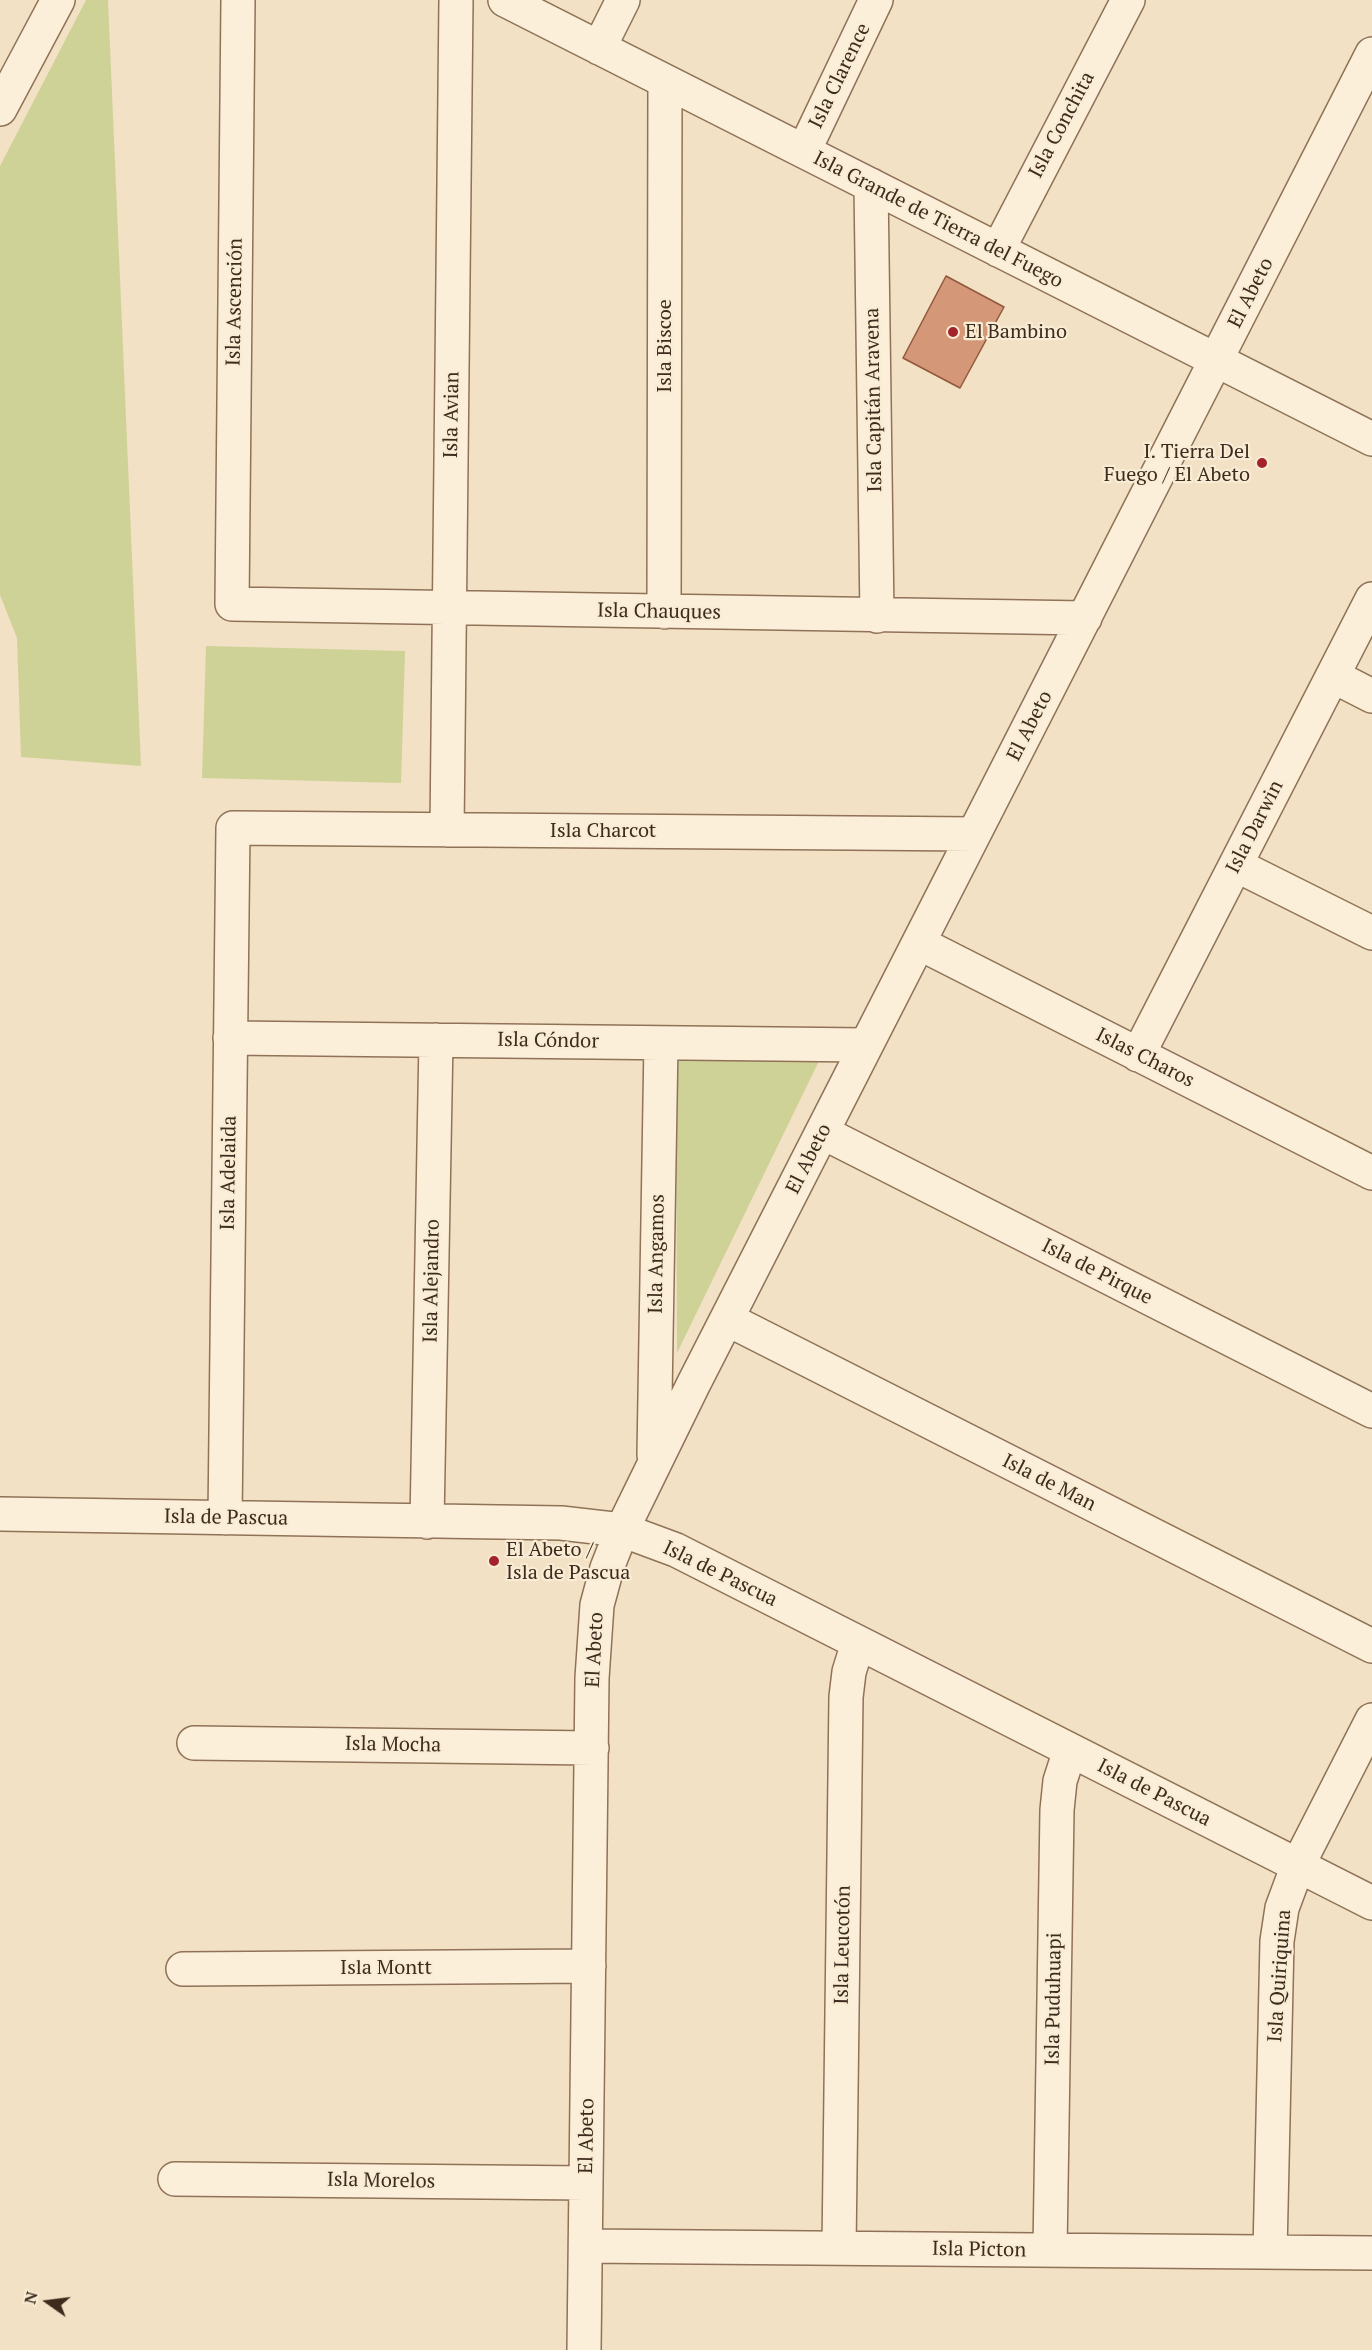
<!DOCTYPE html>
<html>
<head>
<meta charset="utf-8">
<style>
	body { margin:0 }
	#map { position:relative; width:1372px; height:2350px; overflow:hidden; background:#f2e1c4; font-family:"PT Serif",serif }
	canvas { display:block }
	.north { position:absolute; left:18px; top:2272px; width:60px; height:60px; -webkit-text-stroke:4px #f9ecd5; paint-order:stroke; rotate:284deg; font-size:16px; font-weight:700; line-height:24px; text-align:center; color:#3e2b1e }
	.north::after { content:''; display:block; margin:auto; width:21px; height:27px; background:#3e2b1e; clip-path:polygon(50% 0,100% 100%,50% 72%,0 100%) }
</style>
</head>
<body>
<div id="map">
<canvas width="1372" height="2350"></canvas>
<div class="north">N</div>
</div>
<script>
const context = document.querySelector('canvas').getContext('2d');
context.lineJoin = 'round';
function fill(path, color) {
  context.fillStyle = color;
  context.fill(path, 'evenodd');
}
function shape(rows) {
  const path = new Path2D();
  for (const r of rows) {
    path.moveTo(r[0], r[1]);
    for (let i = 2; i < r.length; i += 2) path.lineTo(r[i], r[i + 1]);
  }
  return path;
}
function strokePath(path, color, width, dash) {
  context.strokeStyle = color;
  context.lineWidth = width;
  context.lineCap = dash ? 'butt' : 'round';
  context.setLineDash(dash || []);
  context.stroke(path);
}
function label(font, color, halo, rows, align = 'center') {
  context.font = font + ' "PT Serif",serif';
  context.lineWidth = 4.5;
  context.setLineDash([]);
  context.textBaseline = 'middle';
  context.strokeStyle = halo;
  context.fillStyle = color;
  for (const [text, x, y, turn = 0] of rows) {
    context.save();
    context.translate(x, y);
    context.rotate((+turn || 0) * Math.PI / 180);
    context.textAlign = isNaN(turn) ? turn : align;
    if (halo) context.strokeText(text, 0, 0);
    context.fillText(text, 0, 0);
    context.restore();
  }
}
const green = shape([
	[86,0,108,0,141,766,21,757,17,638,0,595,0,166],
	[206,646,405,651,401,783,202,778],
	[676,1061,819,1061,677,1353]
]);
const building = shape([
	[946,276,1004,307,960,388,903,358,946,276]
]);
const minor = shape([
	[238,0,232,604,1085,618],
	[505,0,1372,439],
	[599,48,623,0],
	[0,109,58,0],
	[804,151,876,0],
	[871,185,877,616],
	[998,250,1128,0],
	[664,612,665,81],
	[1333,676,1372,696],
	[447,830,456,0],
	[1236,865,1372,933],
	[919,943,1372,1173],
	[230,1038,866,1045],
	[1138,1055,1372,599],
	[822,1132,1372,1411],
	[727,1319,1372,1646],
	[654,1455,661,1043],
	[0,1514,561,1523,622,1530,676,1550,1372,1903],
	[225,1518,233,828,974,834],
	[427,1522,436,1040],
	[194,1743,592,1748],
	[183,1969,589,1966],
	[175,2179,586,2183],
	[586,2246,1372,2253],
	[839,2248,846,1697,849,1672,858,1643],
	[1050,2250,1057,1810,1060,1781,1070,1750],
	[1270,2252,1277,1941,1282,1908,1298,1865,1372,1720],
	[584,2350,592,1678,597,1605,607,1568,622,1530,693,1385,1372,54]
]);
const markers = [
	[953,332,6,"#a4222c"],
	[1262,463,6,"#a4222c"],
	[494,1561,6,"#a4222c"]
];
const streetNames = [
	["Isla Clarence",840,76,-64],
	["Isla Conchita",1062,125,-62],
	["Isla Grande de Tierra del Fuego",938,220,27],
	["El Abeto",1251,293,-63],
	["Isla Ascención",235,302,-89],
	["Isla Biscoe",665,346,-90],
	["Isla Capitán Aravena",874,400,-91],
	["Isla Avian",452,415,-89],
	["Isla Chauques",659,612,1],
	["El Abeto",1030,726,-63],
	["Isla Darwin",1255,827,-63],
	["Isla Charcot",603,831],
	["Isla Cóndor",548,1041,1],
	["Islas Charos",1145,1058,27],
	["El Abeto",809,1159,-63],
	["Isla Adelaida",229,1173,-89],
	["Isla Angamos",657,1254,-89],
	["Isla de Pirque",1097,1272,27],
	["Isla Alejandro",432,1281,-89],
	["Isla de Man",1049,1483,27],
	["Isla de Pascua",226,1518,1],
	["Isla de Pascua",720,1574,26],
	["El Abeto",595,1650,-87],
	["Isla Mocha",393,1745,1],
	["Isla de Pascua",1154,1793,27],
	["Isla Leucotón",843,1945,-89],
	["Isla Montt",386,1968],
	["Isla Quiriquina",1280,1976,-86],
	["Isla Puduhuapi",1054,1999,-89],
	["El Abeto",587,2136,-89],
	["Isla Morelos",381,2181,1],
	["Isla Picton",979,2250,1]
];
const poiNames = [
	["El Bambino",965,332],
	["I. Tierra Del",1250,452,"right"],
	["Fuego / El Abeto",1250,475,"right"],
	["El Abeto /",506,1550],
	["Isla de Pascua",506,1573]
];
fill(green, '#cfd297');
fill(building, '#d49777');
strokePath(building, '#91583c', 1.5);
strokePath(minor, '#8f7258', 36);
strokePath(minor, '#fcefd9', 33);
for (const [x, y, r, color] of markers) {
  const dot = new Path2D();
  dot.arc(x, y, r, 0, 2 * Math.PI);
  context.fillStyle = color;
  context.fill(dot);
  strokePath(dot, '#f9ecd5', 2);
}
label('20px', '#3e2b1e', '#f9ecd5', streetNames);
label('20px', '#3e2b1e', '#f9ecd5', poiNames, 'left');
</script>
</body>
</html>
